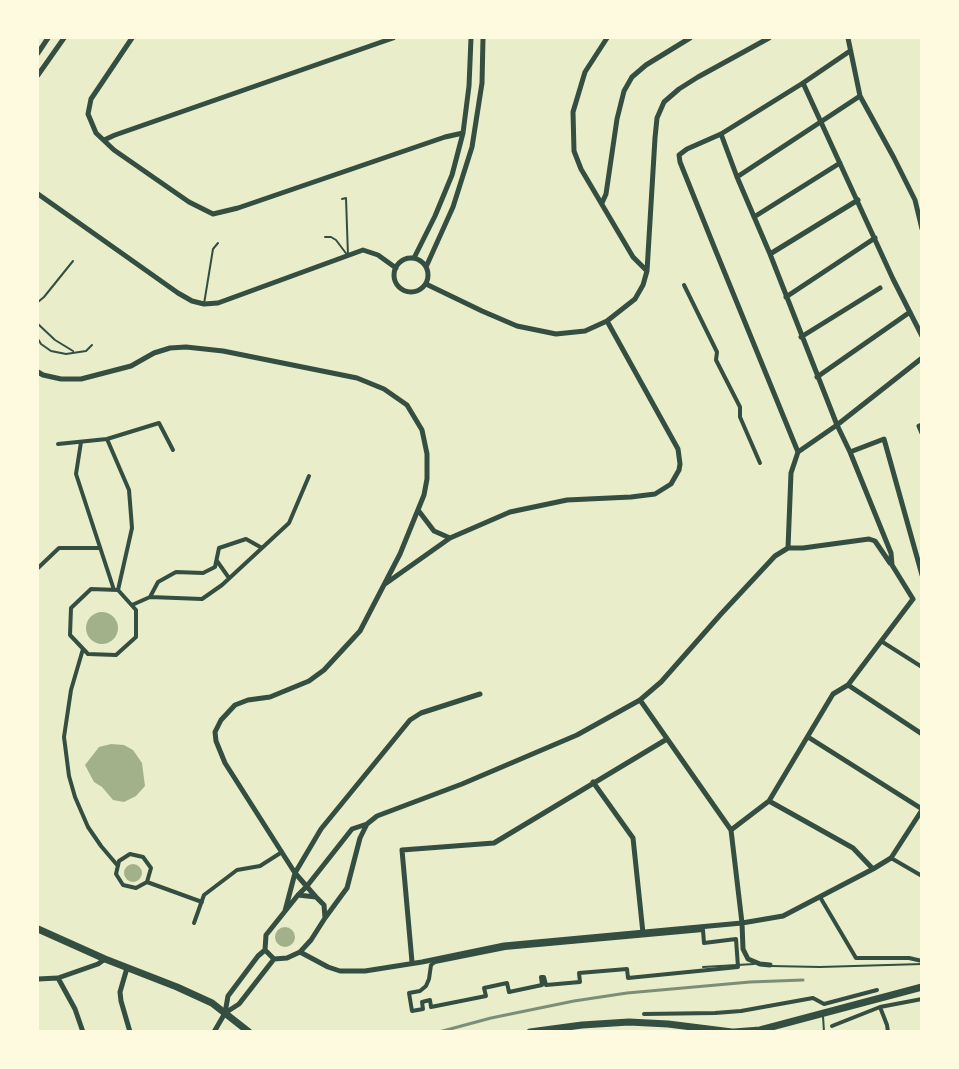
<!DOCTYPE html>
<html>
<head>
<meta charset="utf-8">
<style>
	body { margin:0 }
	#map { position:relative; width:959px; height:1069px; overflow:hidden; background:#e9edc9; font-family:"Golos Text",sans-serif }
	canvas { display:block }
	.frame { position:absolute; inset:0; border:39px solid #fefae0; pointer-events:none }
</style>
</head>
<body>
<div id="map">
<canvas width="959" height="1069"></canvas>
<div class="frame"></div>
</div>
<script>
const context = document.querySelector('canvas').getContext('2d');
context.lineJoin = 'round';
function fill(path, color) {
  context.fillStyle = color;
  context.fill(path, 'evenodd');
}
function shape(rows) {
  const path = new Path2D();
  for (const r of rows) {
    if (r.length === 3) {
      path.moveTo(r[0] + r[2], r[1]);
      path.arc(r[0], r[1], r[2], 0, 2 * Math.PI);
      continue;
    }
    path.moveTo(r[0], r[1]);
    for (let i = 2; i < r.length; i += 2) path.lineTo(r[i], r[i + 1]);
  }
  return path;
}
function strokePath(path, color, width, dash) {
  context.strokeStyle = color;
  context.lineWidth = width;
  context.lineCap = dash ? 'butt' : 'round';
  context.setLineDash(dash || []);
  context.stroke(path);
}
const water = shape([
	[102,628,16],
	[111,744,124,745,133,750,142,763,145,786,136,796,124,802,113,800,102,787,94,782,85,765,99,747],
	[133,873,9],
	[285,937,10]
]);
const service = shape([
	[325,237,331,237,336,240,348,256,346,198,342,199],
	[38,302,44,297,73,261],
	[204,304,213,249,218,243],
	[38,324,55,340,73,351],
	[38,339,41,344,51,351,66,354,86,351,92,345],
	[771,966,820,967,922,964],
	[703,967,754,964],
	[823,1016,824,1032]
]);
const pedestrian = shape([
	[684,285,717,352,716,360,740,407,740,417,760,463],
	[107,439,129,490,132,528,118,590],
	[81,442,76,474,114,590],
	[58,444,107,439,159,423,173,450],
	[217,561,229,578],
	[38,568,59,548,100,548],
	[91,589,118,590,136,610,136,637,116,655,88,654,70,635,71,608,91,589],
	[150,597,158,582,176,572,203,573,215,567,219,548,246,539,262,548],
	[132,605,150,597,202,599,222,585,289,523,309,476],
	[881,641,922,667],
	[83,649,71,690,64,737,69,776,75,797,88,827,101,846,118,866],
	[130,854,143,857,151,868,147,882,136,888,123,885,116,874,119,861,130,854],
	[891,858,922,876],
	[147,882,202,902],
	[820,897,856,958,909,958,922,961],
	[194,923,204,895,237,870,260,866,282,852],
	[703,930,704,943,736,939,738,967,628,978,627,969,579,973,580,982,546,985,544,977,541,977,542,985,509,992,507,983,484,988,486,996,431,1007,430,1000,422,1002,423,1009,412,1011,409,993,420,991,426,986,429,979,431,965,435,962,505,948,703,930],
	[880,1007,887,1025,888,1032],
	[644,1014,715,1013,741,1011,813,998,824,1004,877,990],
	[832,1026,880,1007,922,999]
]);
const minor = shape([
	[132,38,91,99,88,114,96,133,114,150,189,202,213,214,238,208,445,137,463,133],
	[607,38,585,72,573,112,574,151,581,169,633,257,647,271],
	[848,38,860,96,894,158,915,200,922,229],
	[38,53,48,38],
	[38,75,64,38],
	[803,83,893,279,922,336],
	[721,134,737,177,770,254,837,425,850,452,891,553,892,565,913,599],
	[104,140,115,135,393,38],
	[737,177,860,96],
	[38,194,178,293,192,301,204,304,218,303,363,250,378,255,396,268],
	[602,203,606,194,617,119,624,91,632,77,646,65,690,38],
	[754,217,840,163],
	[770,254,858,200],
	[414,258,435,216,452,175,463,133,469,86,471,38],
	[411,275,17],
	[426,267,453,207,472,147,482,83,483,38],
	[426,284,482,311,517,326,556,334,585,331,607,321,635,299,643,285,647,271,655,138,657,118,664,102,679,89,698,77,769,38],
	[786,297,875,238],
	[801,337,880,288],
	[38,372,43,375,61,379,81,379,131,366,154,353,170,348,186,347,223,351,357,378,384,389,407,405,422,430,427,454,427,479,424,495,400,554,360,631,324,670,309,681,270,697,248,700,235,705,221,720,215,732,216,741,225,763,295,873,316,897],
	[817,377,910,312],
	[922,425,919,426,922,433],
	[798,452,837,425,922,358],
	[850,452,884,439,922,575],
	[418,510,434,531,450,538],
	[788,548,791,473,798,452,715,249,680,162,679,155,687,149,721,134,803,83,850,51],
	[788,548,803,548,869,539,875,541,890,563],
	[385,584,450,538,510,512,567,500,631,497,655,494,671,484,679,470,680,464,678,449,607,321],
	[848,685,922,734],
	[640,700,731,830,742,923,743,949,748,959,760,964,770,965],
	[808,737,922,809],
	[593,782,633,838,643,933],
	[769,801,833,694,848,685,913,599],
	[731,830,769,801,853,848,873,869],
	[298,895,307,886,352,829,367,824,377,816,462,784,577,735,640,700,661,682,721,614,775,556,788,548],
	[298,895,316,897,324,905,325,918,311,940,300,952,287,958,274,959,265,950,266,935,298,895],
	[285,911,295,873,321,829,410,720,421,713,480,694],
	[325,918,347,888,360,838,367,824],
	[300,952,328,967,340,971,365,971,422,962,504,945,742,923,783,916,873,869,891,858,922,810],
	[412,962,402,850,494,843,667,739],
	[127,968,120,992,121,1001,130,1032],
	[38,979,58,978],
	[225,1013,239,1004,274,959],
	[83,1032,75,1009,58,978,98,964,105,959],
	[214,1032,225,1013,228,996,258,956,265,950]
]);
const secondary = shape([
	[38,929,105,959,177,987,212,1003,249,1032],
	[530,1032,582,1025,629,1022,668,1024,732,1032],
	[734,1032,760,1030,922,987]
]);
const rail = shape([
	[439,1032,491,1018,574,1001,627,993,750,982,803,980]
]);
fill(water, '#a3b18a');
strokePath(service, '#344e41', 2);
strokePath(pedestrian, '#344e41', 4);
strokePath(minor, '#344e41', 5);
strokePath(secondary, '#344e41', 7);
strokePath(rail, '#7c8e77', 3);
</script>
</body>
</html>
